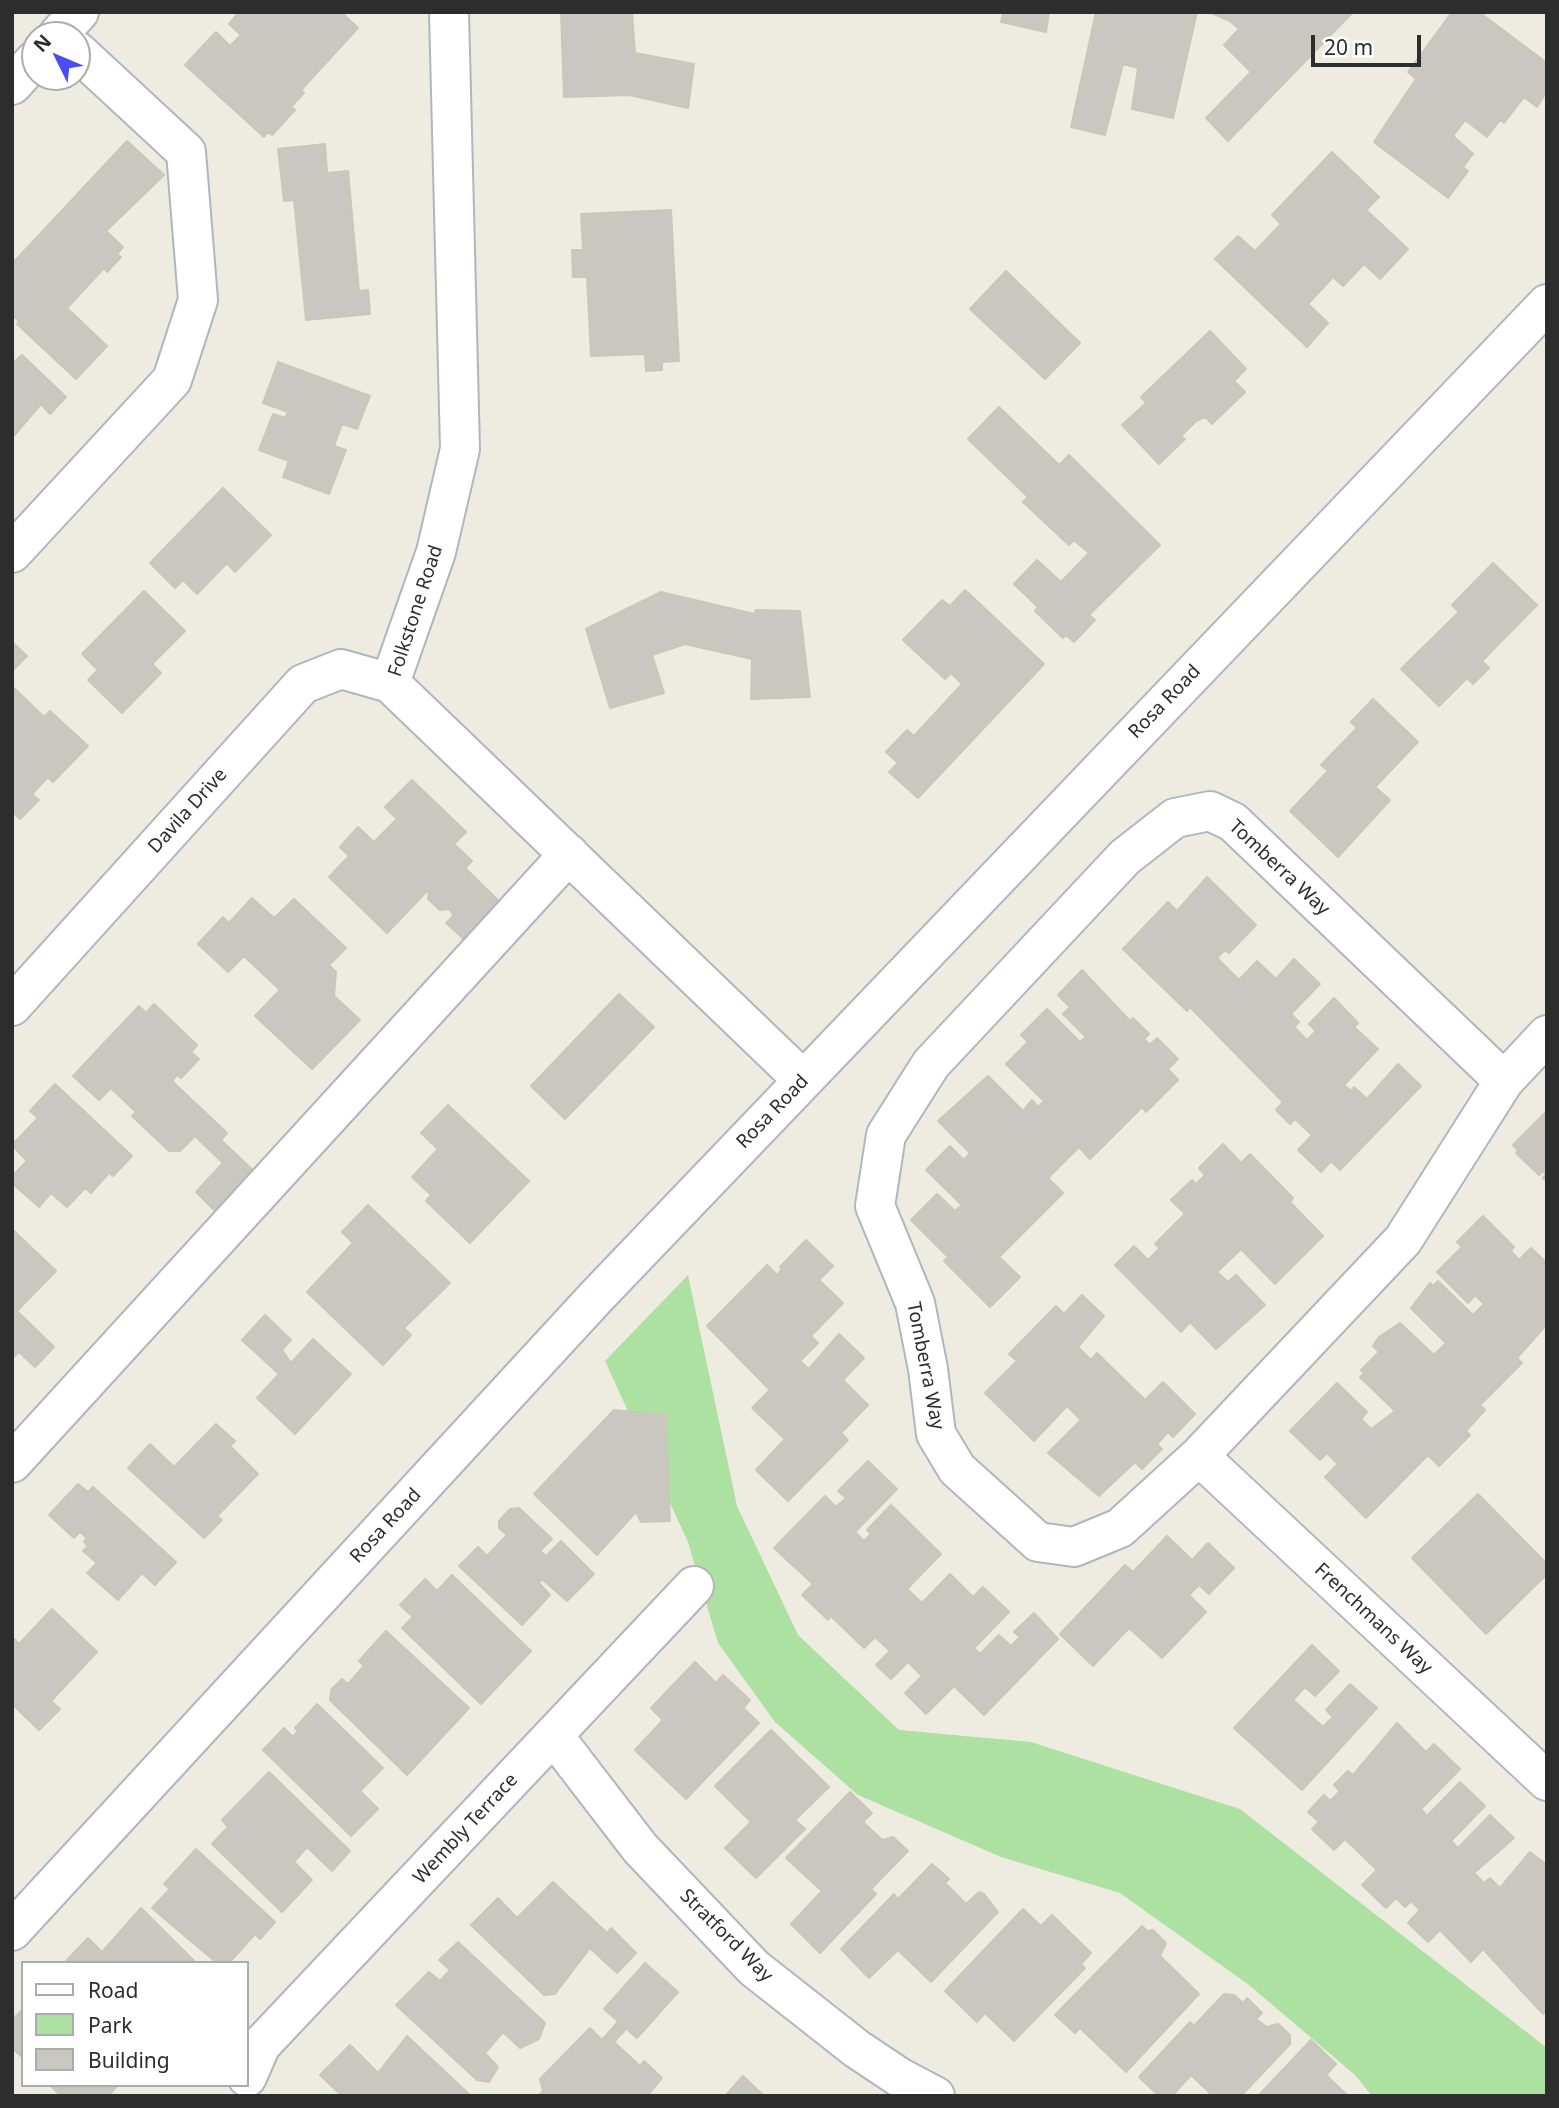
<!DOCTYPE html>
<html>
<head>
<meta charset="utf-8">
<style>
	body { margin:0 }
	#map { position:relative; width:1559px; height:2108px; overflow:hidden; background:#eeebe1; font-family:"Noto Sans",sans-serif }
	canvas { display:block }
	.frame { position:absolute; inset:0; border:14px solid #2d2d2d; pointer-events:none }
	.legend { position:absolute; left:21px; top:1961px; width:228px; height:126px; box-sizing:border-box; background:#fff; border:2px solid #ababab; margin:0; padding:9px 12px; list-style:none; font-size:21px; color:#2d2d2d }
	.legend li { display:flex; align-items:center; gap:14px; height:35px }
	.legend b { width:35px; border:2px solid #ababab }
	.north { position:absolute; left:21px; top:21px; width:70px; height:70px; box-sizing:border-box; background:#fff; border:2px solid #ababab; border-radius:50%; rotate:313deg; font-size:19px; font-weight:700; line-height:28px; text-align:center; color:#2d2d2d }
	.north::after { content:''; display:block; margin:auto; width:24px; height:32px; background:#4b4df1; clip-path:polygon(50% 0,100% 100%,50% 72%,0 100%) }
	.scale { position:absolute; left:1311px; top:35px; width:110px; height:32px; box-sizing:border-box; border:4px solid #2d2d2d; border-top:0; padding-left:9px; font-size:21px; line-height:24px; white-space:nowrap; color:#2d2d2d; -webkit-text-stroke:5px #fff; paint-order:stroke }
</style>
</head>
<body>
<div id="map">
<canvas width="1559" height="2108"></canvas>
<div class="frame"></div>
<ul class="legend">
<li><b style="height:9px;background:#fff"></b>Road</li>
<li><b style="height:19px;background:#ace1a1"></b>Park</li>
<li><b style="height:19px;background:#cac7c0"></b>Building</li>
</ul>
<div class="north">N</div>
<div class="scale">20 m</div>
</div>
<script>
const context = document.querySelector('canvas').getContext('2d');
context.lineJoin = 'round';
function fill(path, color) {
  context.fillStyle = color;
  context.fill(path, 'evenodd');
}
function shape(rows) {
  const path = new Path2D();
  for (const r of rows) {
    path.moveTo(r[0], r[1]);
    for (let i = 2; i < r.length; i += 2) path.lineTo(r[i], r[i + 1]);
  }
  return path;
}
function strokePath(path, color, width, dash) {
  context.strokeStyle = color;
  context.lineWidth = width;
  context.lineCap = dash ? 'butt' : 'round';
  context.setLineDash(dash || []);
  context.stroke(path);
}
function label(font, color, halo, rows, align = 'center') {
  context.font = font + ' "Noto Sans",sans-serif';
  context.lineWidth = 7;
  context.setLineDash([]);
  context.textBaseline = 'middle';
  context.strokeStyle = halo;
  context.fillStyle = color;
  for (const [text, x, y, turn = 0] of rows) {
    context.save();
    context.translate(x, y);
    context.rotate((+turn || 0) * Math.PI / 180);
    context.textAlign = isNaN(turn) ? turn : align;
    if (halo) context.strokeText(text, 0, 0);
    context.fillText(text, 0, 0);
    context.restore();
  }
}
const green = shape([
	[688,1275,737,1506,798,1635,899,1730,1031,1742,1240,1809,1547,2048,1547,2096,1372,2096,1355,2075,1249,1985,1120,1893,1001,1857,858,1795,775,1722,718,1643,688,1542,605,1361]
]);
const building = shape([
	[239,12,341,12,358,28,301,90,304,93,291,107,295,110,272,135,268,132,264,137,185,65,216,32,230,46,241,35,229,24,239,12],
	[561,12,632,12,635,53,694,64,688,108,629,95,564,97,561,12],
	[1003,12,1049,12,1046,32,1001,22,1003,12],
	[1096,12,1108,16,1111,12,1197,12,1173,118,1132,109,1138,68,1123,64,1105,135,1071,127,1096,12],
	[1353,12,1228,141,1206,118,1251,72,1224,45,1239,29,1230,21,1209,12,1353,12],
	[1452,12,1479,12,1547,63,1547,91,1537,107,1524,97,1504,123,1500,120,1487,137,1465,120,1453,136,1473,154,1463,167,1468,171,1448,198,1374,142,1416,79,1408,72,1452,12],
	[127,141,164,175,106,231,123,247,117,254,121,257,107,272,104,268,67,308,107,346,76,379,17,324,19,321,12,315,15,306,12,304,12,264,127,141],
	[325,144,327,173,348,171,359,291,368,290,370,314,306,320,294,200,284,201,278,149,325,144],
	[1332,152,1379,197,1366,210,1408,249,1380,279,1364,264,1343,286,1333,277,1308,304,1328,323,1307,347,1215,259,1238,236,1255,251,1281,224,1272,215,1332,152],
	[671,210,679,361,662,362,662,370,646,371,645,354,591,356,587,277,573,277,572,250,583,250,581,214,671,210],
	[1006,271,1080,343,1045,379,970,309,1006,271],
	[1210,331,1246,369,1234,381,1245,392,1212,424,1205,417,1196,421,1181,436,1185,439,1159,464,1122,425,1146,403,1141,397,1210,331],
	[22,355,66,397,50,414,41,404,12,438,12,364,22,355],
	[278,362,370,396,357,429,342,424,334,446,346,450,329,494,283,477,289,461,259,450,273,414,285,418,288,412,263,403,278,362],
	[999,407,1059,465,1069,455,1160,545,1089,615,1095,620,1074,642,1066,635,1063,638,1035,611,1038,607,1014,584,1037,560,1061,582,1089,553,1074,540,1069,545,1023,502,1028,497,968,439,999,407],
	[223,488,271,535,235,572,227,563,197,594,183,580,175,588,150,563,223,488],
	[1493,563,1537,605,1482,661,1489,668,1473,684,1467,678,1439,706,1401,669,1459,612,1452,605,1493,563],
	[965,590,1044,664,918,798,889,772,898,763,886,752,907,730,914,736,962,684,951,673,945,679,903,640,942,600,950,606,965,590],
	[144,591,185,631,152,664,161,673,122,713,88,680,98,670,82,654,144,591],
	[661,592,754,614,756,610,800,611,810,697,751,699,752,659,685,644,652,655,664,693,610,708,586,629,661,592],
	[12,642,27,656,12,671,12,642],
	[14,688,44,717,50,711,88,746,53,782,48,777,32,794,39,800,20,819,12,811,14,688],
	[1373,699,1418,742,1375,787,1390,800,1338,857,1290,811,1328,771,1321,765,1357,728,1351,722,1373,699],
	[412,780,466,832,454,844,472,861,465,868,503,905,467,942,446,923,454,915,449,909,440,910,428,899,429,889,387,933,329,877,349,856,340,847,358,827,374,842,397,819,385,807,412,780],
	[1207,877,1256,925,1229,953,1225,950,1217,958,1239,980,1257,961,1276,979,1294,959,1320,984,1291,1014,1299,1022,1294,1027,1307,1040,1316,1031,1309,1024,1334,998,1358,1023,1354,1027,1378,1049,1344,1085,1351,1091,1354,1087,1367,1099,1398,1064,1421,1086,1340,1170,1331,1161,1321,1172,1298,1150,1312,1135,1295,1119,1290,1124,1276,1110,1283,1102,1190,1007,1187,1011,1123,949,1168,902,1177,911,1207,877],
	[252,898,274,918,294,899,346,948,329,965,336,972,334,996,360,1020,312,1069,255,1016,280,990,244,956,228,972,198,944,223,917,229,923,252,898],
	[1082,970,1130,1021,1133,1018,1149,1034,1144,1039,1150,1045,1157,1038,1178,1059,1168,1069,1178,1080,1146,1112,1142,1107,1090,1159,1079,1147,1048,1178,1063,1193,999,1257,1020,1277,990,1307,944,1261,948,1257,911,1220,937,1194,955,1211,962,1205,926,1170,950,1146,964,1160,970,1153,938,1121,988,1076,1023,1111,1032,1100,1038,1107,1044,1101,1006,1064,1028,1042,1021,1035,1047,1009,1080,1042,1086,1037,1063,1014,1070,1007,1058,995,1082,970],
	[619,994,654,1027,565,1119,531,1086,619,994],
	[154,1004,197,1045,191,1052,199,1059,181,1078,177,1075,172,1081,227,1133,221,1140,261,1178,222,1218,196,1192,223,1163,195,1136,180,1151,169,1151,132,1116,136,1112,111,1088,99,1100,73,1076,139,1006,146,1013,154,1004],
	[55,1084,132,1156,113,1176,109,1173,91,1193,85,1188,67,1207,51,1193,39,1207,12,1183,12,1176,27,1161,12,1145,38,1118,30,1111,55,1084],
	[448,1105,529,1181,470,1243,426,1201,431,1195,412,1177,438,1149,421,1133,448,1105],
	[1547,1111,1547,1182,1543,1178,1546,1175,1543,1171,1539,1175,1516,1153,1518,1150,1513,1145,1547,1111],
	[1223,1144,1241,1163,1250,1154,1293,1198,1290,1202,1323,1236,1275,1284,1241,1249,1217,1272,1228,1282,1236,1275,1265,1305,1216,1349,1190,1322,1181,1332,1115,1265,1134,1246,1148,1260,1160,1248,1155,1244,1185,1214,1171,1200,1192,1180,1196,1184,1205,1175,1199,1168,1223,1144],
	[368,1205,450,1283,404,1328,411,1335,383,1365,307,1292,353,1243,342,1232,368,1205],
	[1483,1216,1514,1247,1511,1251,1519,1260,1531,1248,1547,1263,1547,1324,1517,1358,1522,1363,1480,1405,1485,1410,1466,1431,1470,1435,1439,1466,1428,1455,1366,1518,1325,1477,1338,1464,1327,1453,1320,1460,1290,1431,1337,1383,1367,1412,1361,1419,1371,1429,1395,1411,1360,1377,1364,1374,1361,1370,1379,1352,1373,1346,1379,1337,1400,1323,1434,1355,1446,1343,1411,1308,1430,1283,1433,1286,1438,1281,1473,1315,1484,1304,1475,1295,1468,1303,1437,1272,1462,1247,1457,1242,1483,1216],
	[12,1229,56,1271,17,1311,54,1347,35,1367,19,1352,15,1356,12,1353,12,1229],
	[806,1240,833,1266,819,1280,843,1303,811,1336,818,1343,800,1361,809,1369,839,1334,864,1358,843,1380,868,1405,841,1433,848,1440,788,1501,756,1470,785,1439,752,1408,770,1390,707,1326,767,1265,777,1275,782,1269,780,1267,806,1240],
	[1082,1295,1104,1316,1078,1347,1091,1360,1097,1353,1145,1400,1163,1382,1195,1414,1173,1437,1168,1432,1157,1444,1162,1449,1142,1469,1135,1462,1099,1496,1048,1453,1081,1420,1067,1406,1034,1441,985,1393,1017,1361,1009,1354,1056,1306,1064,1314,1082,1295],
	[265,1315,291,1340,282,1350,291,1363,313,1339,351,1374,295,1434,257,1398,279,1374,242,1340,265,1315],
	[614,1410,666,1415,670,1521,641,1522,636,1512,597,1555,534,1494,614,1410],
	[216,1424,235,1441,230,1446,258,1474,217,1516,222,1520,204,1538,128,1468,150,1444,174,1467,216,1424],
	[868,1461,897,1489,855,1532,864,1541,871,1534,867,1530,891,1505,941,1554,907,1589,922,1603,950,1574,973,1597,983,1587,1009,1612,974,1648,980,1654,999,1635,1011,1646,1020,1637,1014,1632,1034,1613,1058,1639,984,1715,954,1686,926,1714,905,1693,922,1676,908,1662,891,1679,876,1665,890,1651,875,1637,864,1648,831,1616,828,1620,802,1595,813,1584,774,1548,825,1496,836,1507,846,1498,838,1491,868,1461],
	[78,1484,88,1492,93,1487,176,1562,155,1585,142,1573,118,1600,87,1573,97,1563,83,1551,88,1546,84,1542,87,1538,80,1532,74,1538,49,1515,78,1484],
	[1478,1494,1547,1564,1547,1574,1486,1634,1412,1558,1478,1494],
	[519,1508,552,1539,540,1551,546,1556,561,1541,594,1574,567,1601,542,1579,539,1583,550,1595,522,1625,459,1566,478,1547,487,1556,507,1535,499,1528,499,1521,510,1509,519,1508],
	[1167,1536,1192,1560,1208,1543,1234,1568,1209,1594,1199,1585,1189,1595,1206,1612,1162,1658,1129,1628,1093,1666,1060,1634,1125,1565,1133,1572,1167,1536],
	[452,1575,531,1651,481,1704,402,1628,413,1617,400,1605,425,1579,437,1591,452,1575],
	[52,1609,97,1652,51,1701,60,1709,39,1730,12,1704,12,1637,19,1644,52,1609],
	[386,1631,469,1708,407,1775,330,1700,331,1690,342,1679,348,1684,364,1666,359,1661,386,1631],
	[1312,1645,1339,1671,1315,1696,1305,1687,1293,1700,1323,1727,1333,1717,1326,1710,1350,1684,1377,1708,1302,1790,1234,1728,1312,1645],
	[695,1662,716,1683,723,1675,750,1700,743,1708,759,1723,686,1799,635,1750,663,1720,651,1708,695,1662],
	[317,1704,383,1768,360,1791,378,1809,351,1836,263,1750,284,1728,293,1737,298,1731,295,1728,317,1704],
	[1397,1723,1426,1752,1434,1744,1460,1769,1421,1809,1427,1816,1460,1782,1485,1806,1451,1841,1458,1848,1490,1815,1514,1838,1474,1873,1484,1883,1490,1878,1500,1888,1530,1852,1547,1865,1547,2010,1543,2014,1483,1949,1471,1962,1440,1930,1428,1942,1408,1923,1420,1910,1411,1901,1405,1907,1396,1898,1386,1908,1362,1885,1377,1870,1345,1839,1334,1850,1312,1829,1319,1822,1308,1812,1324,1795,1330,1801,1340,1791,1334,1785,1348,1771,1353,1775,1397,1723],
	[771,1730,829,1787,795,1820,805,1829,756,1878,725,1848,751,1822,715,1786,771,1730],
	[269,1772,350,1851,332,1871,307,1847,294,1862,312,1880,282,1912,212,1844,228,1827,222,1820,269,1772],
	[850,1792,872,1813,863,1822,882,1840,893,1837,908,1851,871,1889,876,1894,820,1953,791,1924,822,1891,786,1858,850,1792],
	[196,1849,275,1922,260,1939,255,1934,229,1963,217,1963,152,1908,170,1889,164,1884,196,1849],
	[932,1864,949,1879,945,1883,966,1904,979,1892,984,1894,998,1912,931,1982,898,1950,869,1978,841,1949,894,1894,898,1899,932,1864],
	[553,1882,607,1933,611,1928,636,1953,617,1973,590,1948,555,1994,544,1995,471,1925,498,1898,517,1918,553,1882],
	[141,1908,196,1963,66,1961,88,1938,102,1952,141,1908],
	[1023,1909,1041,1926,1052,1915,1091,1953,1081,1964,1085,1968,1014,2041,985,2013,977,2022,945,1991,1023,1909],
	[1142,1926,1147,1931,1153,1930,1166,1943,1160,1956,1199,1994,1126,2072,1080,2028,1075,2033,1055,2015,1142,1926],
	[458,1942,545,2023,539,2039,520,2048,503,2032,485,2053,498,2067,489,2082,477,2080,396,2005,429,1972,440,1981,450,1970,439,1960,458,1942],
	[645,1963,678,1992,637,2038,604,2009,645,1963],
	[1224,1994,1234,1995,1243,2003,1247,1998,1262,2013,1256,2019,1267,2027,1278,2024,1290,2035,1290,2044,1241,2096,1213,2096,1191,2075,1172,2096,1159,2096,1139,2077,1190,2022,1194,2026,1224,1994],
	[23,2009,23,2058,12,2048,12,2020,23,2009],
	[617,2023,625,2030,614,2042,640,2066,644,2061,662,2078,647,2096,538,2096,543,2091,540,2079,590,2028,602,2040,617,2023],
	[407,2036,471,2096,342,2096,320,2075,350,2045,378,2073,407,2036],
	[1311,2040,1336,2064,1326,2075,1348,2096,1258,2096,1311,2040],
	[743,2076,764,2096,725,2096,743,2076],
	[50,2085,118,2085,108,2096,61,2096,50,2085]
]);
const minor = shape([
	[58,35,79,12],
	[12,85,35,60],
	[12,553,172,380,198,300,186,152,77,51],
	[390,683,436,552,460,449,449,12],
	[12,1006,303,684,341,669,390,683,803,1080],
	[1504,1081,1233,822,1210,811,1175,818,1125,857,931,1064,886,1135,875,1206,915,1303,928,1369,936,1434,957,1469,1038,1542,1074,1547,1120,1528,1199,1456,1403,1240,1504,1081,1547,1035],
	[1199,1456,1547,1781],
	[12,1463,569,854],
	[554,1736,640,1848,754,1968,857,2049,899,2077,935,2096],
	[12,1931,597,1296,1547,304],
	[247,2077,261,2045,694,1586]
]);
const streetNames = [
	["Folkstone Road",416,611,-72],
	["Rosa Road",1165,702,-46],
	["Davila Drive",188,811,-48],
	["Tomberra Way",1279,868,43],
	["Rosa Road",773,1112,-46],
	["Tomberra Way",925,1366,79],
	["Rosa Road",386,1526,-47],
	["Frenchmans Way",1373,1619,43],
	["Wembly Terrace",466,1829,-47],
	["Stratford Way",726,1936,45]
];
fill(green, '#ace1a1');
fill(building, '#cac7c0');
strokePath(building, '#cac7ba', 2);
strokePath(minor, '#b4b4c0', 42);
strokePath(minor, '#fff', 38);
label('19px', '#2d2d2d', '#fff', streetNames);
</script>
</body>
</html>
